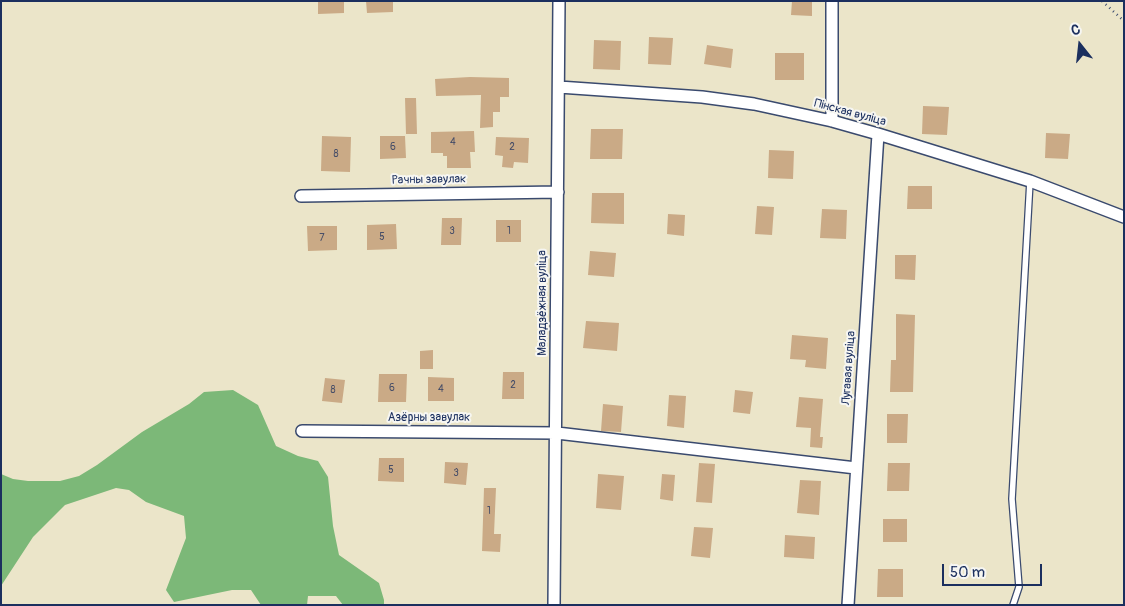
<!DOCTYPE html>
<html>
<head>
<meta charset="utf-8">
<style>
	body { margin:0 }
	#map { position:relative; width:1125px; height:606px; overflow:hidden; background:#ebe5c9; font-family:Pangolin,sans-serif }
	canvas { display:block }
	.frame { position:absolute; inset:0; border:2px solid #1b2f5e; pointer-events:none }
	.north { position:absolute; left:1055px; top:20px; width:50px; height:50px; -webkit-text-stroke:4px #f6f6f2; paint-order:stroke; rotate:344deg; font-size:14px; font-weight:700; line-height:20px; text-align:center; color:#1b2f5e }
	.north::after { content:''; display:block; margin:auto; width:18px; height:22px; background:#1b2f5e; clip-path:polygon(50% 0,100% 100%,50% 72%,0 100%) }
	.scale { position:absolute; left:942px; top:564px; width:100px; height:22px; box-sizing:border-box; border:2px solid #1b2f5e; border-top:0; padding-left:6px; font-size:15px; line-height:18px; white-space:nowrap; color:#1b2f5e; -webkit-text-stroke:4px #f6f6f2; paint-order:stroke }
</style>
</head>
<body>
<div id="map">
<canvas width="1125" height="606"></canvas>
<div class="frame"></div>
<div class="north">С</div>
<div class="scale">50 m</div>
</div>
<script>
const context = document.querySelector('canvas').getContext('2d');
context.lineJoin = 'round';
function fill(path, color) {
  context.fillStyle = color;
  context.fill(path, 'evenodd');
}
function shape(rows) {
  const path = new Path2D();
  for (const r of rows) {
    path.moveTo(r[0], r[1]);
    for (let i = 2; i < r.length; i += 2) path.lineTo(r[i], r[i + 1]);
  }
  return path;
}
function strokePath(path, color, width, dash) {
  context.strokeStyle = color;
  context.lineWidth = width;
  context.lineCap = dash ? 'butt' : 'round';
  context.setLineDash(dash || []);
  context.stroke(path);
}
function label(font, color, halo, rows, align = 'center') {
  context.font = font + ' Pangolin,sans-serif';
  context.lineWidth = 4;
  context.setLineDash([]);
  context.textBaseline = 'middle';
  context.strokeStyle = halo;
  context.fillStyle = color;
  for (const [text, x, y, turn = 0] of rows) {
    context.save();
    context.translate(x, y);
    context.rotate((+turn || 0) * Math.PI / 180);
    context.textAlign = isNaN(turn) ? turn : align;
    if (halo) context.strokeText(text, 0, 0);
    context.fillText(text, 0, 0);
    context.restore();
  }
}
const forest = shape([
	[233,390,258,405,276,446,298,456,318,461,328,477,333,526,339,555,379,583,384,600,384,605,343,605,336,596,308,596,307,605,261,605,251,590,232,590,174,602,166,590,186,538,184,516,146,502,129,490,116,488,65,505,33,537,1,586,1,474,13,479,28,481,60,481,79,476,97,465,142,432,189,404,204,392]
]);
const building = shape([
	[318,1,344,1,344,13,318,14],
	[366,1,393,1,393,12,367,13],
	[792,1,812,2,812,16,791,15],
	[649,37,673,38,671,65,648,64],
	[594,40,621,41,620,70,593,69],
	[707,45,733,49,731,68,704,64],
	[775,53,804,53,804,80,775,80],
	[470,77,509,78,509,97,500,97,500,112,493,112,493,127,480,128,481,95,436,96,435,79],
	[405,98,416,98,417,134,406,134],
	[923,106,949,107,947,135,922,134],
	[591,129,623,129,622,159,590,159],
	[474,131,475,152,470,152,471,168,447,168,447,156,443,156,443,153,431,153,431,132],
	[1046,133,1070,134,1068,159,1045,158],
	[322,136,351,137,350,172,321,171],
	[380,136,405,136,406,158,380,159],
	[496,137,529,138,528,163,514,162,513,168,502,167,503,156,495,155],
	[769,150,794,151,793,179,768,178],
	[908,186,932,186,932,209,907,209],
	[592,193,624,193,624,224,591,223],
	[757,206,774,207,772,235,755,234],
	[822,209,847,210,846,239,820,238],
	[668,214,685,215,684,236,667,234],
	[442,218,462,218,461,245,441,245],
	[496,220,521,220,521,242,496,242],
	[396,224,397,249,367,250,367,225],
	[307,226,337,226,337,250,308,251],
	[590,251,616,253,614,277,588,275],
	[895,255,916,255,915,280,895,279],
	[896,314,915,315,913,392,890,392,891,360,896,360],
	[586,321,619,323,617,351,583,348],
	[792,335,828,338,826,369,805,367,806,360,790,359],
	[433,350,433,369,420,369,420,351],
	[503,372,524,372,524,399,502,399],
	[379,374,407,374,406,402,378,402],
	[428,377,454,378,454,401,428,401],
	[325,378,345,380,342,403,322,401],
	[735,390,753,392,750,414,733,412],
	[669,395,686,396,684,428,667,426],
	[799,397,823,399,820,437,823,437,822,448,810,447,811,428,796,427],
	[603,404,623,406,621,432,601,431],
	[887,414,908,414,907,443,887,443],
	[379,458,404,458,404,482,378,481],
	[445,462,468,463,466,485,444,483],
	[699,463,715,464,712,503,696,502],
	[888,463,910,463,909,491,887,491],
	[598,474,624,476,621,510,596,508],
	[662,474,675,475,673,501,660,499],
	[800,480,821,481,819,515,797,513],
	[484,488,496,488,494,534,501,534,500,552,482,551],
	[883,519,907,519,907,542,883,542],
	[694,527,713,528,710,558,691,556],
	[785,535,815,537,814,559,784,557],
	[878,569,903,569,903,597,877,597]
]);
const path = shape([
	[1102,1,1124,21]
]);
const lane = shape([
	[1013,605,1019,587,1012,499,1030,181]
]);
const street = shape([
	[559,87,702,97,754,104,832,121,878,134,1030,181,1124,217],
	[832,121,832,1],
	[301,196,558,192],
	[302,431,557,433,856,468],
	[554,605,559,1],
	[848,605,878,134]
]);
const numberNames = [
	["4",453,142],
	["6",393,147],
	["2",512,147],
	["8",336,154],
	["3",452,231],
	["1",509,231],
	["5",382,237],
	["7",322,238],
	["2",513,385],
	["6",392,388],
	["4",441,389],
	["8",333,390],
	["5",391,470],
	["3",456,473],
	["1",489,511]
];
const streetNames = [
	["Пінская вуліца",850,113,15],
	["Рачны завулак",429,180,-1],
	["Маладзёжная вуліца",543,303,-90],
	["Лугавая вуліца",849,368,-86],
	["Азёрны завулак",429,418]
];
fill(forest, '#7cb878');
fill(building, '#caaa86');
strokePath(lane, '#3a4a6e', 8);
strokePath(street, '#3a4a6e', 14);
strokePath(path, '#3a4a6e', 2.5, [1, 4]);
strokePath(lane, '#fff', 5.5);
strokePath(street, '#fff', 11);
label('10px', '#474e68', null, numberNames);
label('12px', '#1b2f5e', '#f6f6f2', streetNames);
</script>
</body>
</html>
